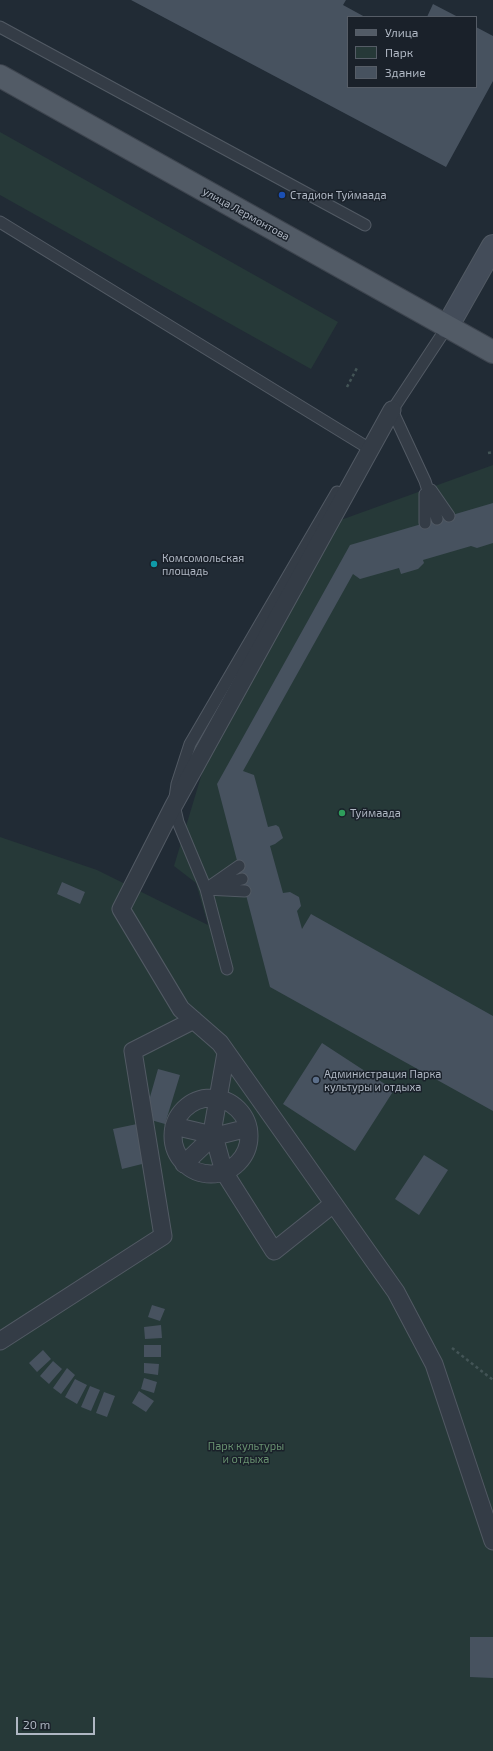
<!DOCTYPE html>
<html>
<head>
<meta charset="utf-8">
<style>
	body { margin:0 }
	#map { position:relative; width:493px; height:1751px; overflow:hidden; background:#212b35; font-family:"Exo 2",sans-serif }
	canvas { display:block }
	.legend { position:absolute; left:347px; top:16px; width:130px; height:72px; box-sizing:border-box; background:#1a212a; border:1px solid #565d67; margin:0; padding:5px 7px; list-style:none; font-size:12px; color:#afb7c3 }
	.legend li { display:flex; align-items:center; gap:8px; height:20px }
	.legend b { width:20px; border:1px solid #565d67 }
	.scale { position:absolute; left:16px; top:1717px; width:79px; height:18px; box-sizing:border-box; border:2px solid #afb7c3; border-top:0; padding-left:5px; font-size:12px; line-height:14px; white-space:nowrap; color:#afb7c3; -webkit-text-stroke:3px #1a212a; paint-order:stroke }
</style>
</head>
<body>
<div id="map">
<canvas width="493" height="1751"></canvas>
<ul class="legend">
<li><b style="height:5px;background:#525b66"></b>Улица</li>
<li><b style="height:11px;background:#263938"></b>Парк</li>
<li><b style="height:11px;background:#47525f"></b>Здание</li>
</ul>
<div class="scale">20 m</div>
</div>
<script>
const context = document.querySelector('canvas').getContext('2d');
context.lineJoin = 'round';
function fill(path, color) {
  context.fillStyle = color;
  context.fill(path, 'evenodd');
}
function shape(rows) {
  const path = new Path2D();
  for (const r of rows) {
    if (r.length === 3) {
      path.moveTo(r[0] + r[2], r[1]);
      path.arc(r[0], r[1], r[2], 0, 2 * Math.PI);
      continue;
    }
    path.moveTo(r[0], r[1]);
    for (let i = 2; i < r.length; i += 2) path.lineTo(r[i], r[i + 1]);
  }
  return path;
}
function strokePath(path, color, width, dash) {
  context.strokeStyle = color;
  context.lineWidth = width;
  context.lineCap = dash ? 'butt' : 'round';
  context.setLineDash(dash || []);
  context.stroke(path);
}
function label(font, color, halo, rows, align = 'center') {
  context.font = font + ' "Exo 2",sans-serif';
  context.lineWidth = 3;
  context.setLineDash([]);
  context.textBaseline = 'middle';
  context.strokeStyle = halo;
  context.fillStyle = color;
  for (const [text, x, y, turn = 0] of rows) {
    context.save();
    context.translate(x, y);
    context.rotate((+turn || 0) * Math.PI / 180);
    context.textAlign = isNaN(turn) ? turn : align;
    if (halo) context.strokeText(text, 0, 0);
    context.fillText(text, 0, 0);
    context.restore();
  }
}
const green = shape([
	[0,132,338,322,311,369,0,195],
	[493,465,493,1751,0,1751,0,837,97,870,208,925,196,883,174,866,206,760,338,521]
]);
const building = shape([
	[131,0,346,0,343,5,365,17,348,17,348,87,476,87,476,27,493,36,493,81,446,167],
	[433,4,458,17,427,17],
	[493,503,493,543,477,548,471,546,423,560,424,563,418,569,401,574,399,568,360,579,353,574,243,771,254,775,268,827,276,825,279,827,283,838,275,844,270,846,283,893,290,892,299,897,301,906,297,911,302,929,311,914,493,1016,493,1111,270,987,217,784,350,545],
	[62,882,85,892,80,904,57,894],
	[322,1043,394,1090,355,1151,283,1104],
	[158,1069,180,1075,165,1124,144,1118],
	[137,1124,146,1163,122,1169,113,1129],
	[424,1155,448,1170,419,1215,395,1199],
	[152,1305,165,1309,160,1321,148,1317],
	[161,1325,162,1338,145,1339,144,1327],
	[144,1345,161,1345,161,1357,144,1357],
	[43,1350,51,1359,37,1372,29,1363],
	[53,1361,62,1369,49,1384,40,1376],
	[144,1363,159,1364,158,1375,144,1373],
	[67,1368,75,1375,61,1394,53,1388],
	[144,1378,157,1382,154,1393,141,1389],
	[75,1379,87,1385,77,1404,65,1397],
	[90,1386,100,1390,91,1411,81,1407],
	[139,1391,154,1401,146,1412,132,1403],
	[104,1392,115,1396,107,1417,96,1413],
	[470,1637,493,1637,493,1678,470,1677]
]);
const path = shape([
	[347,387,358,366],
	[488,453,493,452],
	[452,1348,493,1380]
]);
const service = shape([
	[0,27,365,225],
	[0,222,365,446],
	[392,410,425,481,437,519],
	[389,415,447,327],
	[431,490,449,516],
	[425,523,425,494],
	[216,886,242,879],
	[206,889,239,866],
	[206,889,245,891],
	[227,969,206,889,178,822,174,805,177,784,190,744,337,492]
]);
const pedestrian = shape([
	[392,410,174,805,121,909,181,1009,220,1043,396,1292,434,1364,493,1541],
	[211,1136,38],
	[174,1126,204,1133],
	[213,1127,226,1053],
	[220,1135,248,1128],
	[216,1143,224,1172,274,1251,333,1204],
	[184,1164,207,1142],
	[0,1341,163,1236,133,1051,194,1020]
]);
const secondary = shape([
	[447,327,493,246]
]);
const primary = shape([
	[0,76,493,352]
]);
const markers = [
	[282,195,4,"#1a4fb4"],
	[154,564,4,"#0f9aa8"],
	[342,813,4,"#2e9e5b"],
	[316,1080,4,"#5c6f8a"]
];
const poiNames = [
	["Стадион Туймаада",290,195],
	["Комсомольская",162,558],
	["площадь",162,571],
	["Туймаада",350,813],
	["Администрация Парка",324,1074],
	["культуры и отдыха",324,1087]
];
const streetNames = [
	["улица Лермонтова",246,214,29]
];
const parkNames = [
	["Парк культуры",246,1446],
	["и отдыха",246,1459]
];
fill(green, '#263938');
fill(building, '#47525f');
strokePath(service, '#525a64', 13);
strokePath(pedestrian, '#525a64', 19);
strokePath(secondary, '#525a64', 24);
strokePath(primary, '#3e454f', 24);
strokePath(path, '#435456', 2.5, [3, 3]);
strokePath(service, '#343c46', 11);
strokePath(pedestrian, '#343c46', 17);
strokePath(secondary, '#434c59', 22);
strokePath(primary, '#525b66', 22);
for (const [x, y, r, color] of markers) {
  const dot = new Path2D();
  dot.arc(x, y, r, 0, 2 * Math.PI);
  context.fillStyle = color;
  context.fill(dot);
  strokePath(dot, '#1a212a', 1.5);
}
label('11px', '#afb7c3', '#1a212a', poiNames, 'left');
label('11px', '#afb7c3', '#1a212a', streetNames);
label('11px', '#689170', '#1a212a', parkNames);
</script>
</body>
</html>
